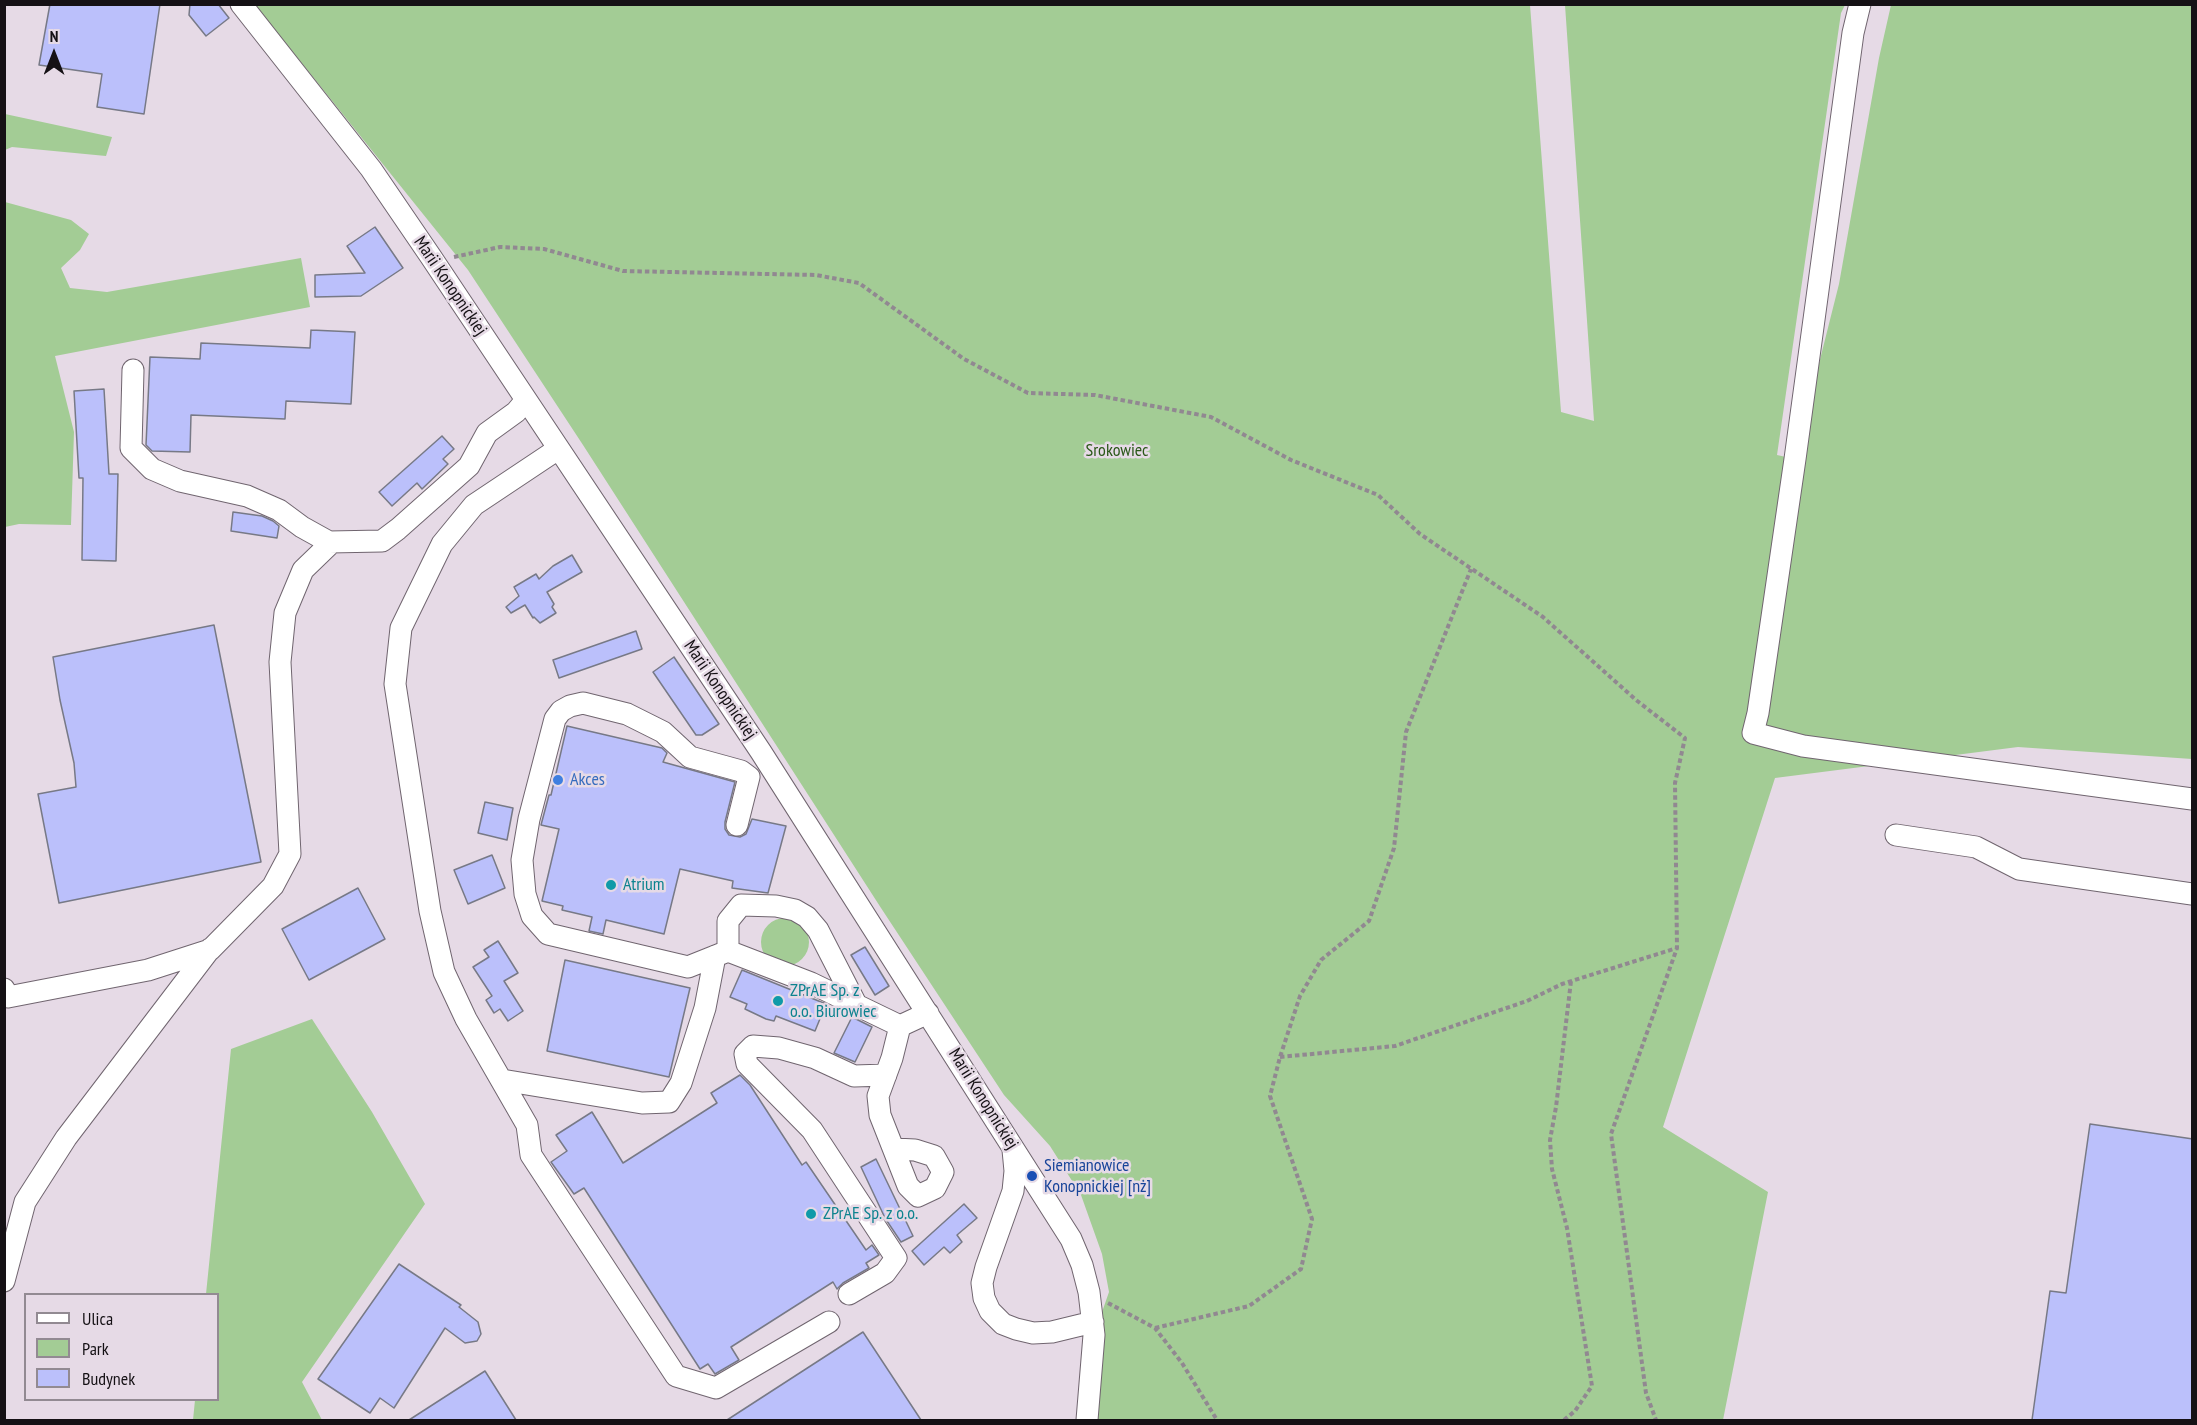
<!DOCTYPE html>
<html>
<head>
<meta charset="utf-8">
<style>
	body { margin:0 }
	#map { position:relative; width:2197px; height:1425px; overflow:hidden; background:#e6dae6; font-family:"PT Sans Narrow",sans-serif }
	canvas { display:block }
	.frame { position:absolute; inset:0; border:6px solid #151115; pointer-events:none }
	.legend { position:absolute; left:24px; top:1293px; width:195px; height:108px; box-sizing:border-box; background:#e6dae6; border:2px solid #928a92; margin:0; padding:8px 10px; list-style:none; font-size:18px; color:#151115 }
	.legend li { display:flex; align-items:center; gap:12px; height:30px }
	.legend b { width:30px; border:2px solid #928a92 }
	.north { position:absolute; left:24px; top:24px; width:60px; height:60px; -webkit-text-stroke:4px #e6dae6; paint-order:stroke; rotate:0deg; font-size:16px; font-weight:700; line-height:24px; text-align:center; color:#151115 }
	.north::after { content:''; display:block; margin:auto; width:21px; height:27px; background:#151115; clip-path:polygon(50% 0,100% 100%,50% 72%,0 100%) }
</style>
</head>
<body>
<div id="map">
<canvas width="2197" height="1425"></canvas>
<div class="frame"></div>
<ul class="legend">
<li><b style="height:8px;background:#fff"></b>Ulica</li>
<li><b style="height:16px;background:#a3cc95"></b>Park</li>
<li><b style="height:16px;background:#bbc0fb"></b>Budynek</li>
</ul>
<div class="north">N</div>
</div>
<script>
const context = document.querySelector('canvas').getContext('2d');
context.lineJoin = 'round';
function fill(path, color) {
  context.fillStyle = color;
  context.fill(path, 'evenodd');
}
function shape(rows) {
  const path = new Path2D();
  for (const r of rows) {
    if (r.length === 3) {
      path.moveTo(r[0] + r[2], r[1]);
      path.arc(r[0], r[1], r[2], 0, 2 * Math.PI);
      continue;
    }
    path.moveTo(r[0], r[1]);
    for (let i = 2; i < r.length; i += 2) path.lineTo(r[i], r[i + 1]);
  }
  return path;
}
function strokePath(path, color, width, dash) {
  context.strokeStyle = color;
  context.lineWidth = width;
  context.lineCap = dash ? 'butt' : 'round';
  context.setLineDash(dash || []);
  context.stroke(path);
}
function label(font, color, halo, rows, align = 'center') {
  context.font = font + ' "PT Sans Narrow",sans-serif';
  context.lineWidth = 5;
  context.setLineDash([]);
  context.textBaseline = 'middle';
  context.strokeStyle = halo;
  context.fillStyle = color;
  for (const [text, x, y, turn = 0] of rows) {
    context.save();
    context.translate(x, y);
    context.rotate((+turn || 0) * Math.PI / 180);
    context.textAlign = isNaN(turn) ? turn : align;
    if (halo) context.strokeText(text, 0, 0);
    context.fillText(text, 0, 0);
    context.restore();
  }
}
const green = shape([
	[255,5,1530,5,1561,412,1594,421,1565,5,1845,5,1841,13,1777,455,1795,459,1839,284,1879,58,1891,5,2192,5,2192,759,2018,747,1775,778,1663,1127,1768,1192,1723,1420,1085,1420,1094,1335,1109,1292,1102,1254,1081,1195,1050,1146,1004,1095,881,908,583,445,468,270],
	[5,114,112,137,106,156,12,147,5,150],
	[5,202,71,220,89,234,80,250,61,268,70,288,107,292,301,258,310,307,55,356,74,432,71,525,19,524,5,527],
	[785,942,24],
	[312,1019,372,1112,425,1204,302,1382,322,1420,193,1420,195,1400,218,1400,218,1294,206,1294,231,1049]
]);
const building = shape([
	[50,4,160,4,144,114,97,107,102,74,39,65,50,4],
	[190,4,218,4,229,18,206,36,189,15,190,4],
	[375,227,403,268,361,296,315,297,315,275,365,273,347,246,375,227],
	[311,330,355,332,351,404,286,401,285,419,191,415,190,452,152,451,146,445,150,357,200,359,201,343,310,348,311,330],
	[104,389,109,474,118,474,116,561,82,560,83,478,79,478,74,391,104,389],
	[442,436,454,449,443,459,448,464,422,489,417,483,392,506,379,492,442,436],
	[233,512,262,516,273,521,279,526,277,538,231,531,233,512],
	[572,555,582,572,547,592,554,604,552,607,556,613,540,623,534,617,533,618,525,605,511,613,506,607,519,596,514,587,536,574,539,579,553,566,572,555],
	[214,625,261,862,59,903,38,794,76,787,74,763,60,700,53,657,214,625],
	[636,631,642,649,559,678,553,660,636,631],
	[674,657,719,724,702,735,696,735,653,672,674,657],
	[567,726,662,748,667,753,663,762,735,782,725,822,725,829,729,835,740,837,746,834,752,819,786,826,768,893,732,888,733,881,680,869,664,934,606,920,603,934,589,931,592,917,562,910,563,906,542,901,559,829,541,825,549,795,551,795,567,726],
	[485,802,513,808,507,840,478,833,485,802],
	[492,855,505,888,468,904,454,870,492,855],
	[358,888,385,939,309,980,282,929,358,888],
	[498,941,518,973,504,981,523,1011,508,1021,500,1009,494,1013,486,1000,492,996,473,967,489,957,484,950,498,941],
	[865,947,889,986,875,995,851,955,865,947],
	[565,960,690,988,669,1077,547,1051,565,960],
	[742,970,826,1004,815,1031,776,1016,774,1021,766,1019,745,1009,747,1004,730,997,742,970],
	[852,1017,872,1027,855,1062,834,1053,852,1017],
	[740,1075,750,1085,802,1165,806,1162,866,1250,872,1245,879,1255,866,1263,869,1268,843,1283,837,1289,833,1282,731,1347,739,1360,715,1374,708,1364,700,1369,584,1188,574,1194,551,1162,567,1151,556,1135,592,1112,623,1163,717,1103,711,1093,740,1075],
	[2090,1124,2193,1139,2193,1420,2032,1420,2050,1291,2066,1293,2090,1124],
	[876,1159,913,1236,901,1242,885,1218,861,1167,876,1159],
	[964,1204,977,1218,957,1235,962,1242,950,1253,944,1247,924,1265,912,1251,964,1204],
	[399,1264,461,1305,459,1307,478,1322,481,1334,477,1341,465,1343,445,1328,394,1408,380,1398,370,1413,318,1379,399,1264],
	[863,1332,921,1420,727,1420,863,1332],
	[485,1371,516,1420,409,1420,485,1371]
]);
const path = shape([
	[454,257,500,247,544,249,623,271,816,275,859,283,964,359,1028,393,1095,395,1211,417,1291,460,1378,495,1420,534,1543,617,1636,700,1685,738,1675,783,1677,948,1611,1134,1646,1393,1656,1420],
	[1280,1057,1395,1046,1527,1001,1562,984,1677,948],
	[1108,1303,1155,1328,1182,1363,1217,1420],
	[1155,1328,1249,1306,1301,1269,1312,1219,1270,1096,1280,1057,1300,996,1321,960,1369,921,1394,848,1406,732,1471,569],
	[1564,1420,1575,1411,1592,1386,1567,1228,1552,1169,1550,1140,1556,1107,1571,981]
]);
const minor = shape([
	[241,4,371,169,431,257,761,752,1071,1239,1082,1265,1089,1292,1094,1335,1087,1420],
	[1860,4,1853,33,1795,459,1758,713,1753,733,1803,746,2192,799],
	[133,370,131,448,152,469,180,481,247,496,279,510,302,527,329,542,382,541,398,529,469,466,487,433,516,412,526,400],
	[558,449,474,505,442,544,401,628,395,684,430,911,444,972,466,1019,527,1125,531,1155,676,1376,716,1388,829,1322],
	[737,825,749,777,741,771,690,757,663,732,627,714,583,703,570,706,561,711,555,719,529,819,522,860,525,894,532,916,548,934,688,967,728,951,811,983,900,1026,928,1013],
	[1896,835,1976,847,2019,869,2192,894],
	[728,951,728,921,741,905,776,906,795,910,807,917,818,930,857,1006],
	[4,989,8,997,148,970,210,950,273,886,290,854,280,662,285,613,303,570,332,542],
	[502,1080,642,1103,669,1102,681,1083,705,1008,715,956],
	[895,1149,915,1150,934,1156,943,1172,935,1188,918,1196,908,1186,880,1115,878,1096,892,1058,900,1026],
	[1013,1150,1015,1171,1013,1191,986,1267,982,1283,984,1298,990,1311,1003,1324,1016,1329,1033,1333,1052,1332,1093,1322],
	[4,1281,25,1202,66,1138,210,949],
	[849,1294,885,1273,896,1258,812,1130,747,1064,745,1054,753,1046,779,1048,815,1058,854,1076,886,1075]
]);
const markers = [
	[558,780,6,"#3f7fe0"],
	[611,885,6,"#0f9aa8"],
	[778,1001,6,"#0f9aa8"],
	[1032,1176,6,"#1a4fb4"],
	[811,1214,6,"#0f9aa8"]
];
const streetNames = [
	["Marii Konopnickiej",450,286,56],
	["Marii Konopnickiej",720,690,56],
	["Marii Konopnickiej",983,1099,58]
];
const parkNames = [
	["Srokowiec",1117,451]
];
const shopNames = [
	["Akces",570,780]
];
const cultureNames = [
	["Atrium",623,885],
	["ZPrAE Sp. z",790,991],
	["o.o. Biurowiec",790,1012],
	["ZPrAE Sp. z o.o.",823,1214]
];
const transitNames = [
	["Siemianowice",1044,1166],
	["Konopnickiej [nż]",1044,1187]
];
fill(green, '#a3cc95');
fill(building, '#bbc0fb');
strokePath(building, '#777986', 1.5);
strokePath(minor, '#70656f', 23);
strokePath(path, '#918891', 4, [4.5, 3]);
strokePath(minor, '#fff', 21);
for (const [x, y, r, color] of markers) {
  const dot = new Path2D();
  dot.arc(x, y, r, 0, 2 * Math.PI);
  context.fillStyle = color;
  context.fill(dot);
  strokePath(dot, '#e6dae6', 2);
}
label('18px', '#151115', '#e6dae6', streetNames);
label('18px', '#2a5818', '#e6dae6', parkNames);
label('18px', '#366cbe', '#e6dae6', shopNames, 'left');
label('18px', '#0d838f', '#e6dae6', cultureNames, 'left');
label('18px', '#164399', '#e6dae6', transitNames, 'left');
</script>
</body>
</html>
